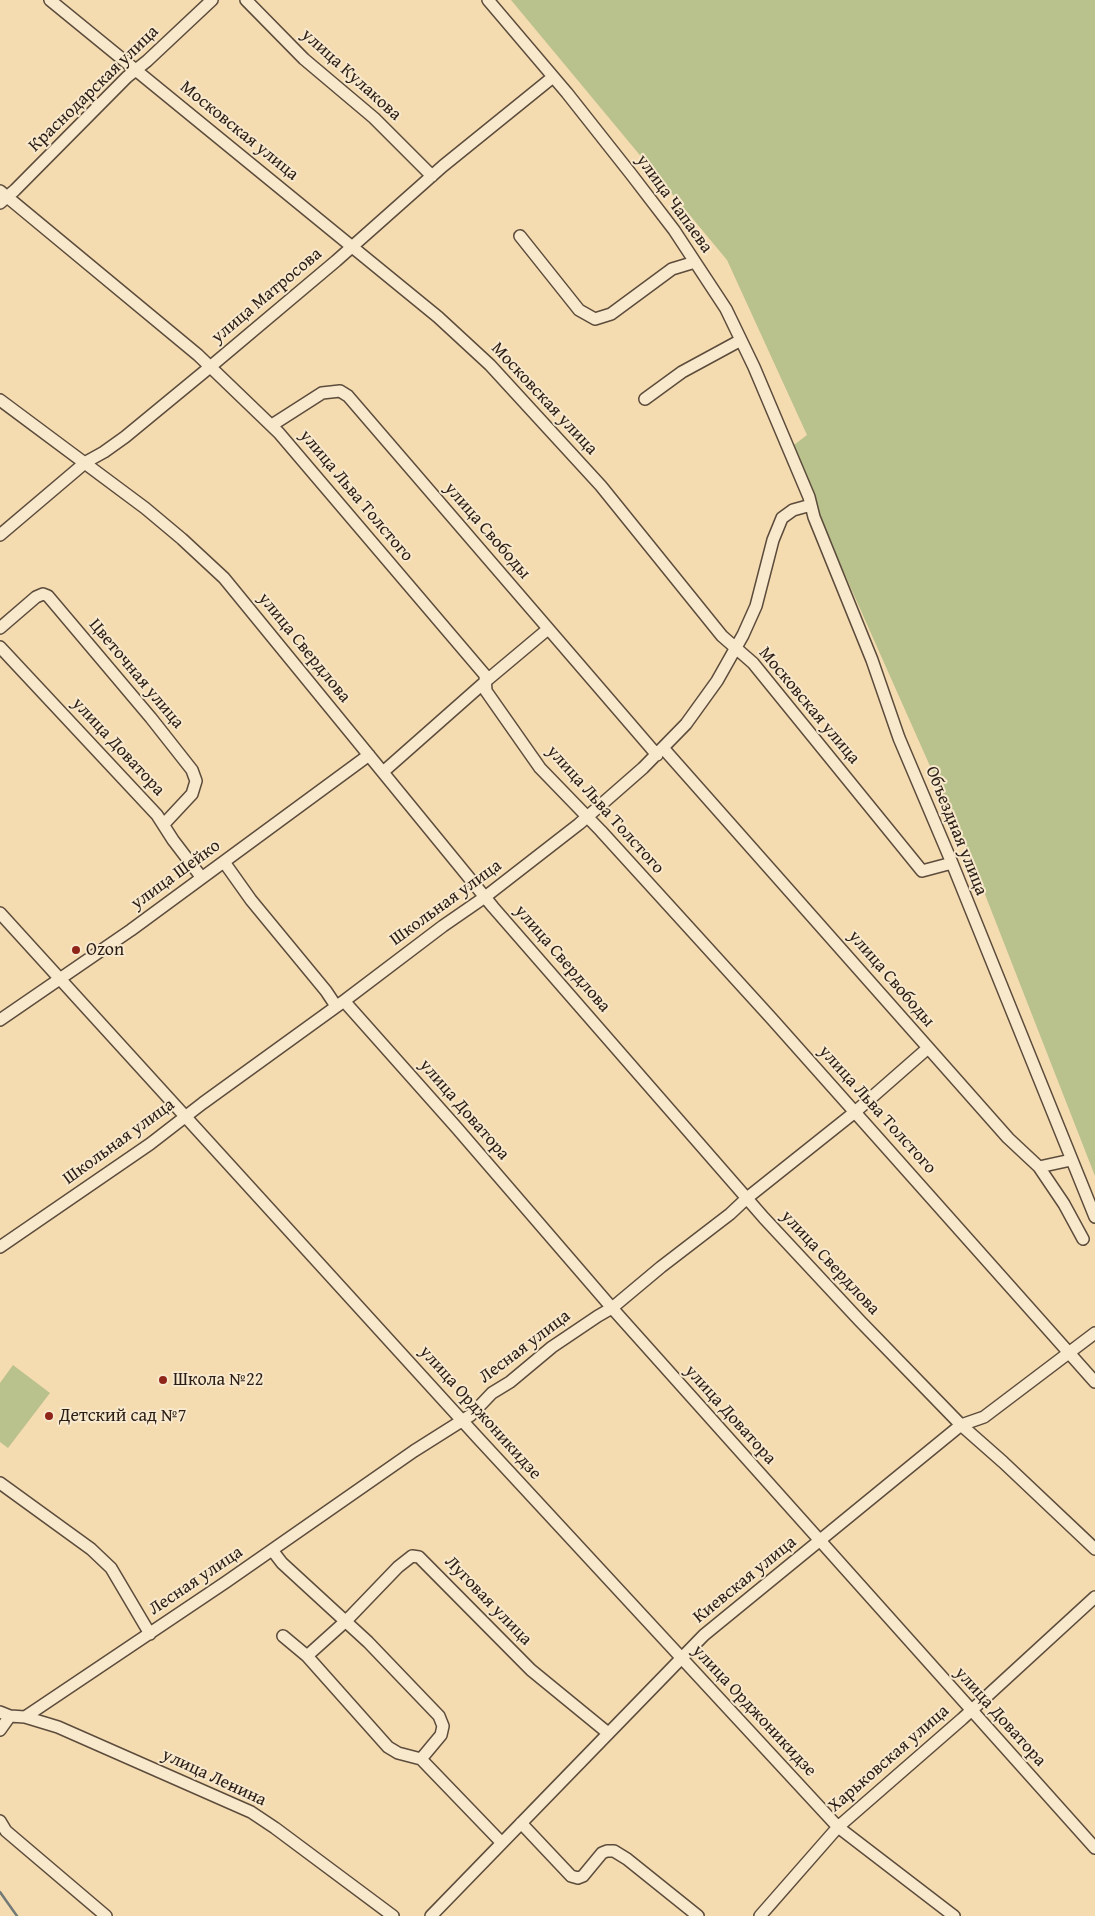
<!DOCTYPE html>
<html>
<head>
<meta charset="utf-8">
<style>
	body { margin:0 }
	canvas { display:block; background:#f5dbb0 }
</style>
</head>
<body>
<canvas width="1095" height="1916"></canvas>
<script>
const context = document.querySelector('canvas').getContext('2d');
context.lineJoin = 'round';
function fill(path, color) {
  context.fillStyle = color;
  context.fill(path, 'evenodd');
}
function shape(rows) {
  const path = new Path2D();
  for (const r of rows) {
    path.moveTo(r[0], r[1]);
    for (let i = 2; i < r.length; i += 2) path.lineTo(r[i], r[i + 1]);
  }
  return path;
}
function strokePath(path, color, width, dash) {
  context.strokeStyle = color;
  context.lineWidth = width;
  context.lineCap = dash ? 'butt' : 'round';
  context.setLineDash(dash || []);
  context.stroke(path);
}
function label(font, color, halo, rows, align = 'center') {
  context.font = font + ' "Gentium Book Plus",serif';
  context.lineWidth = 4;
  context.setLineDash([]);
  context.textBaseline = 'middle';
  context.strokeStyle = halo;
  context.fillStyle = color;
  for (const [text, x, y, turn = 0] of rows) {
    context.save();
    context.translate(x, y);
    context.rotate((+turn || 0) * Math.PI / 180);
    context.textAlign = isNaN(turn) ? turn : align;
    if (halo) context.strokeText(text, 0, 0);
    context.fillText(text, 0, 0);
    context.restore();
  }
}
const green = shape([
	[511,0,1095,0,1095,1176,970,856,813,503,786,451,807,435,727,260],
	[13,1365,50,1393,8,1448,0,1442,0,1383]
]);
const stream = shape([
	[0,1892,17,1916]
]);
const minor = shape([
	[50,0,438,317,490,365,601,486,722,636,753,663,922,871,952,863],
	[246,0,304,59,374,118,432,176],
	[488,0,567,93,631,174,674,230,726,309,754,367,809,497,814,517,872,660,899,738,952,863,1095,1217],
	[0,191,198,355,279,433,485,675,486,691,540,768,601,831,772,1019,1095,1382],
	[0,203,15,190,127,77,147,61,212,0],
	[520,236,579,310,595,319,611,314,672,269,695,262],
	[645,399,682,372,741,340],
	[0,400,145,508,182,539,224,578,493,907,764,1218,860,1321,961,1425,1003,1462,1095,1549],
	[272,425,322,393,340,391,348,396,657,755],
	[0,535,86,462,104,452,125,437,210,367,336,261,443,166,553,77],
	[0,628,36,597,43,594,48,596,151,718,192,770,196,781,192,794,164,824],
	[0,647,157,815,173,840,202,878],
	[663,748,1008,1138,1039,1167,1064,1204,1083,1239],
	[383,772,486,681,548,629],
	[224,862,251,900,326,991,336,1006],
	[0,913,478,1438,838,1827,954,1916],
	[344,1001,456,1127,612,1308,1095,1848],
	[0,1020,131,930,369,755],
	[1039,1167,1071,1160],
	[0,1247,150,1144,203,1103,344,1001,443,926,485,897,579,824,643,768,686,724,717,681,743,635,756,606,773,540,782,518,793,510,811,505],
	[0,1483,91,1549,111,1568,150,1634],
	[272,1550,282,1563,368,1642,439,1716,443,1726,441,1735,421,1759,501,1842],
	[283,1636,307,1656,388,1747,398,1753,421,1759],
	[307,1656,347,1620,398,1567,412,1556,419,1557,531,1670,608,1733],
	[0,1712,10,1716,25,1717,58,1727,251,1812,275,1828,393,1916],
	[25,1717,226,1582,414,1451,471,1415,492,1393,510,1382,552,1347,598,1316,612,1308,661,1267,730,1214,747,1198,855,1112,928,1048],
	[0,1730,10,1716],
	[0,1821,6,1831,106,1916],
	[521,1823,571,1876,578,1878,583,1876,602,1853,607,1851,614,1851,627,1859,698,1916],
	[431,1916,704,1635,961,1425,984,1417,1095,1333],
	[760,1916,838,1827,962,1719,1095,1597]
]);
const markers = [
	[76,950,5,"#8f2418"],
	[163,1380,5,"#8f2418"],
	[49,1416,5,"#8f2418"]
];
const streetNames = [
	["улица Кулакова",351,75,42],
	["Краснодарская улица",94,89,-44],
	["Московская улица",239,131,39],
	["улица Чапаева",674,204,54],
	["улица Матросова",267,296,-40],
	["Московская улица",544,399,47],
	["улица Льва Толстого",356,496,50],
	["улица Свободы",487,531,49],
	["улица Свердлова",304,648,51],
	["Цветочная улица",136,674,50],
	["Московская улица",809,706,50],
	["улица Доватора",118,747,47],
	["улица Льва Толстого",605,810,48],
	["Объездная улица",956,831,68],
	["улица Шейко",176,875,-36],
	["Школьная улица",446,903,-36],
	["улица Свердлова",562,959,49],
	["улица Свободы",891,979,49],
	["улица Доватора",464,1110,49],
	["улица Льва Толстого",877,1110,48],
	["Школьная улица",119,1142,-36],
	["улица Свердлова",830,1263,47],
	["Лесная улица",525,1347,-37],
	["улица Орджоникидзе",480,1413,48],
	["улица Доватора",730,1415,48],
	["Киевская улица",745,1580,-39],
	["Лесная улица",196,1581,-34],
	["Луговая улица",488,1601,46],
	["улица Орджоникидзе",754,1711,47],
	["улица Доватора",1000,1717,48],
	["Харьковская улица",889,1759,-41],
	["улица Ленина",214,1778,25]
];
const poiNames = [
	["Ozon",86,950],
	["Школа №22",173,1380],
	["Детский сад №7",59,1416]
];
fill(green, '#b9c18d');
strokePath(stream, '#727a77', 2.5);
strokePath(minor, '#5c4c3c', 14);
strokePath(minor, '#f8e8cc', 11);
for (const [x, y, r, color] of markers) {
  const dot = new Path2D();
  dot.arc(x, y, r, 0, 2 * Math.PI);
  context.fillStyle = color;
  context.fill(dot);
  strokePath(dot, '#f8e8cc', 2);
}
label('18px', '#291d16', '#f8e8cc', streetNames);
label('18px', '#291d16', '#f8e8cc', poiNames, 'left');
</script>
</body>
</html>
